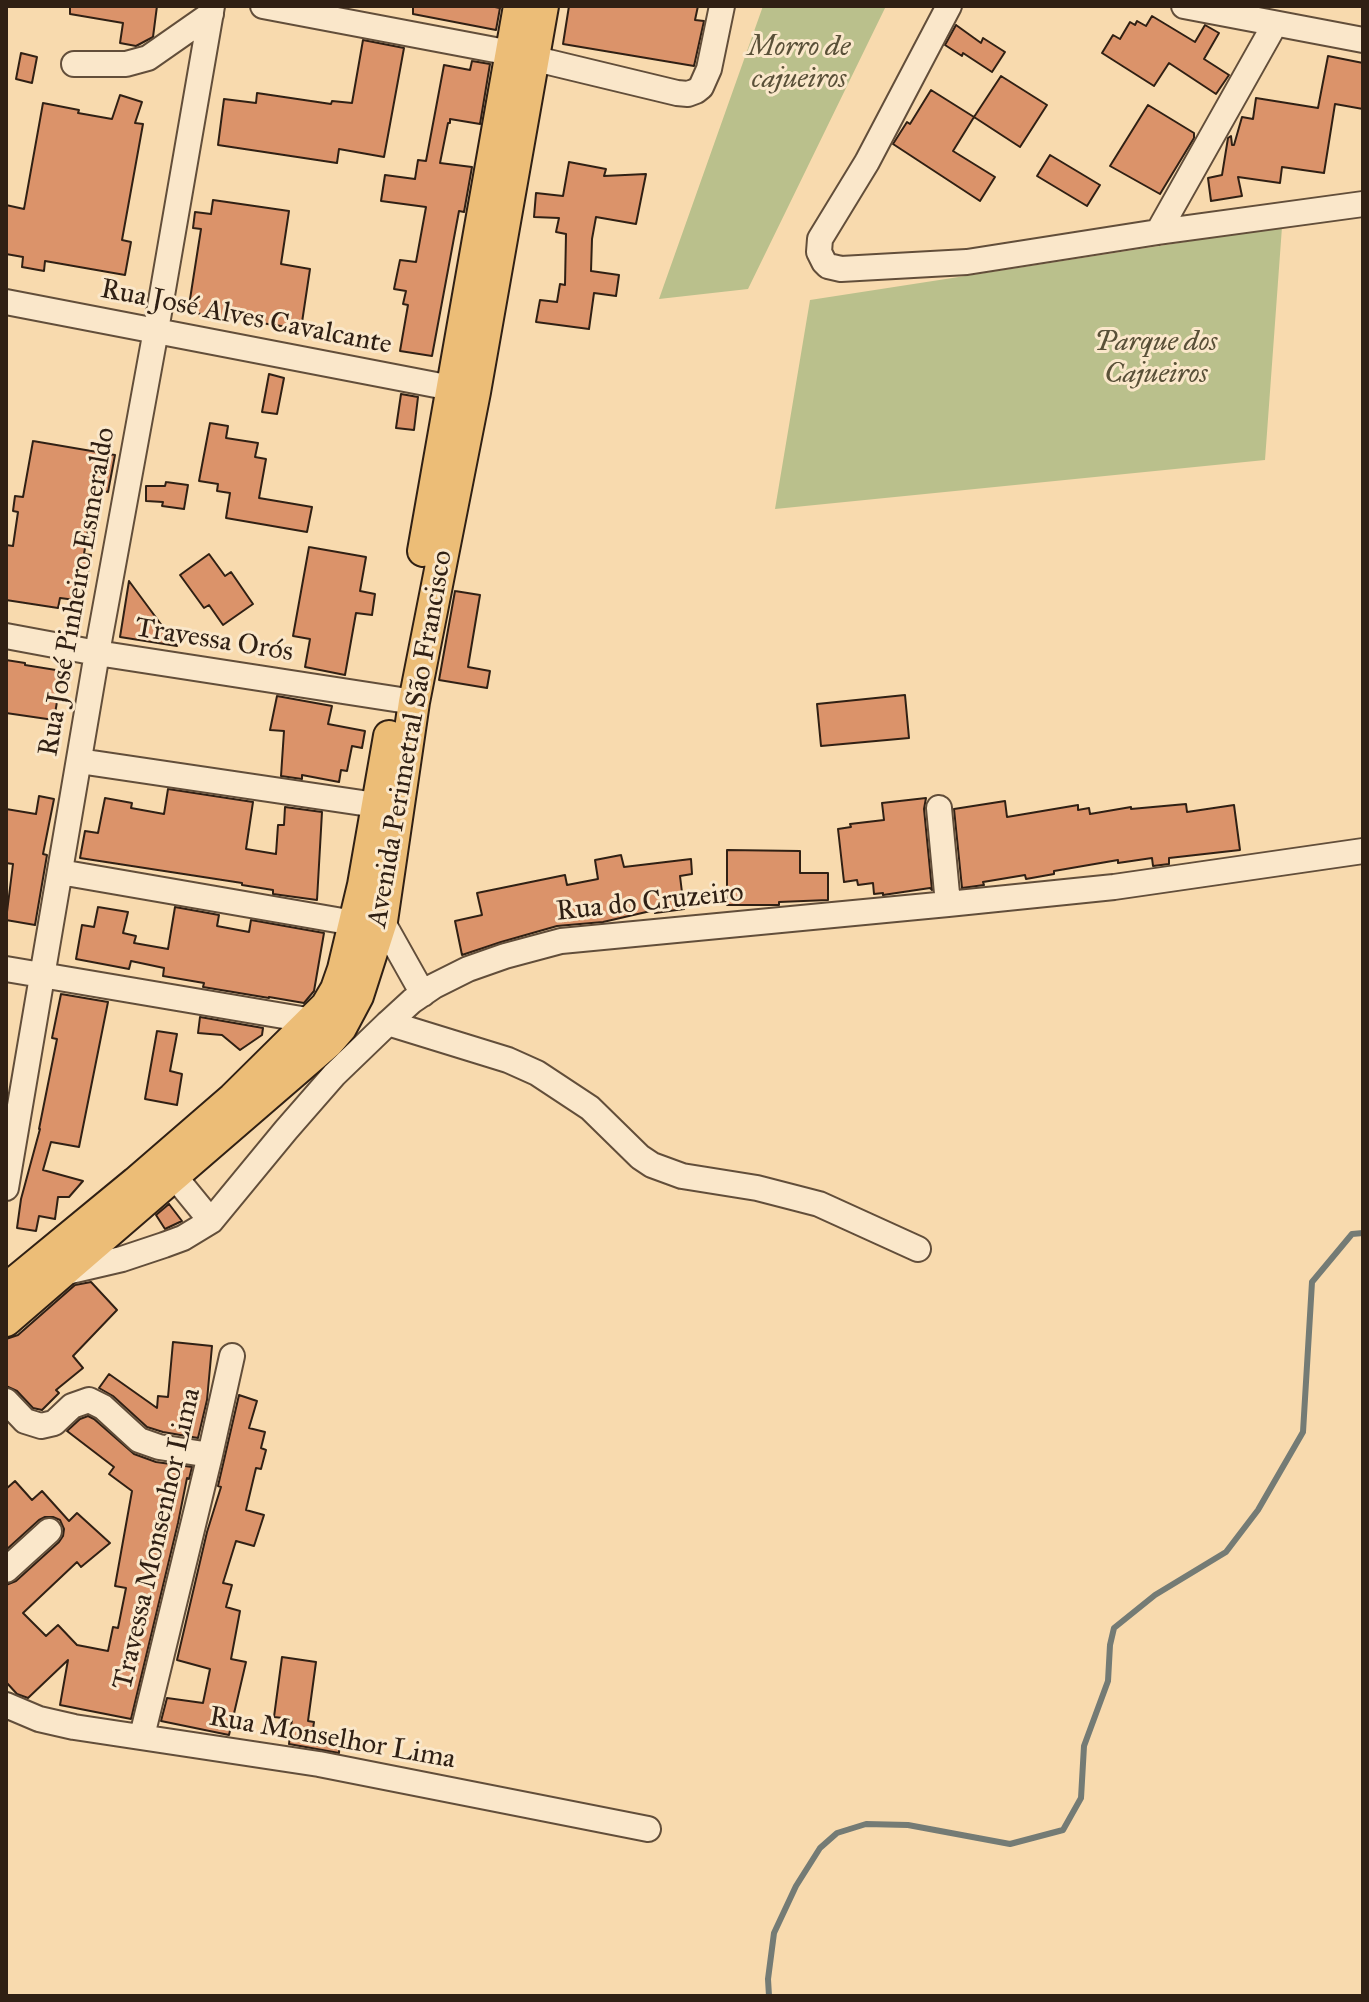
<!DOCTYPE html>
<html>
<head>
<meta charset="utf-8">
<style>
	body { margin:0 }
	#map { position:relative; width:1369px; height:2002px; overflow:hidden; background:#f8daae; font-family:"IM FELL Great Primer",serif }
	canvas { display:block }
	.frame { position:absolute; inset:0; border:8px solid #302014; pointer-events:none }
</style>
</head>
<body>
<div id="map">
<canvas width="1369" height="2002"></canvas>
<div class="frame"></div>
</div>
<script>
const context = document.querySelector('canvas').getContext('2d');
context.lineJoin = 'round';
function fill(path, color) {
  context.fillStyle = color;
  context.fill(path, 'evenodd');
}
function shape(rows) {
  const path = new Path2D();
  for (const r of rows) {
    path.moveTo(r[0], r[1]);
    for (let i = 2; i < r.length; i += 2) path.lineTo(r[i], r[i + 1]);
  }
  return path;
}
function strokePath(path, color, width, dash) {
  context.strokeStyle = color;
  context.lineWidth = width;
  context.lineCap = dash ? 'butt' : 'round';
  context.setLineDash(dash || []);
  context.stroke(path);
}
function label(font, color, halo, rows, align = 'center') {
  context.font = font + ' "IM FELL Great Primer",serif';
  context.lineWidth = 6;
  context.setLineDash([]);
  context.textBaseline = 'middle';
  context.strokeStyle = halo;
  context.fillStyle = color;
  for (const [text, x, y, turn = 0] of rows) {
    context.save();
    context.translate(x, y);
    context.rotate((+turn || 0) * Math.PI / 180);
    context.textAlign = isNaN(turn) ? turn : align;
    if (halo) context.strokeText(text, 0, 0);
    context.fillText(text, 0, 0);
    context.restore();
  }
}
const green = shape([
	[763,6,886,6,748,289,659,299],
	[1282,227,1265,460,775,509,810,300]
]);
const stream = shape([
	[769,1996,768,1979,774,1933,796,1886,820,1848,837,1833,866,1824,908,1825,1010,1844,1063,1830,1081,1798,1084,1746,1108,1681,1110,1645,1114,1628,1155,1595,1226,1552,1258,1510,1303,1432,1312,1282,1352,1234,1363,1233]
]);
const building = shape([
	[70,6,157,6,153,37,136,46,120,43,123,23,70,14,70,6],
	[413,6,490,6,500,8,496,30,413,14,413,6],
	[569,6,698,6,695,20,704,21,694,66,563,44,569,6],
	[1152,16,1195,42,1205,25,1219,33,1204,59,1229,75,1216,94,1169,63,1154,86,1102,53,1113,35,1120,39,1130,22,1135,25,1137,21,1146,26,1152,16],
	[956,25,981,43,983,38,1005,52,992,72,963,53,962,56,945,45,956,25],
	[363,40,404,48,384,157,339,149,337,163,218,145,224,99,256,103,257,93,331,104,332,101,352,103,363,40],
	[21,53,37,57,32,83,16,79,21,53],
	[1328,56,1363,63,1363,109,1335,104,1324,173,1282,167,1280,183,1238,177,1242,196,1211,201,1208,178,1222,175,1228,138,1231,136,1232,145,1234,145,1242,117,1253,119,1256,98,1318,108,1328,56],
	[472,61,490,64,480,124,450,119,450,123,448,123,440,163,472,167,464,212,459,211,432,356,400,351,408,305,403,304,406,291,394,289,400,260,416,262,426,207,381,201,385,175,415,179,418,160,426,161,444,65,470,70,472,61],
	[1001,76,1047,105,1020,147,974,117,1001,76],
	[931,90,974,117,953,151,995,177,980,201,893,144,907,122,910,124,931,90],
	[120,95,142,102,135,123,143,124,122,240,131,242,125,275,45,261,44,271,22,267,23,257,6,254,6,205,24,209,43,103,79,110,78,113,112,119,120,95],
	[1148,105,1194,133,1194,138,1160,194,1110,166,1148,105],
	[1050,155,1100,185,1087,206,1037,176,1050,155],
	[569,162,606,169,604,176,646,174,636,224,596,217,592,239,591,271,619,275,616,296,594,293,589,329,536,322,540,300,557,302,560,284,565,285,566,234,556,232,559,218,534,217,536,193,563,196,569,162],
	[213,200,289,211,281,264,310,269,301,329,188,312,201,229,193,228,195,212,211,214,213,200],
	[269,374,284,378,277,414,262,412,269,374],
	[401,394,418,397,414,430,396,428,401,394],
	[210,423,228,426,226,438,258,443,255,457,266,459,259,498,312,507,307,532,226,518,230,493,217,491,218,484,199,481,210,423],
	[33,441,115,455,108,492,96,490,90,524,89,524,84,554,91,555,83,601,60,598,58,608,6,600,6,545,13,546,18,512,13,511,15,496,23,497,33,441],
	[166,482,188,485,184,509,162,506,163,502,146,501,146,486,165,486,166,482],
	[309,547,366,557,360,591,375,594,372,615,356,613,345,675,305,667,310,639,293,636,309,547],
	[209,554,225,576,231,572,253,604,223,625,209,605,204,608,180,575,209,554],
	[129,581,177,646,120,637,129,581],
	[455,591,480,595,468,667,490,671,487,688,439,680,455,591],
	[6,660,25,663,25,665,62,671,54,720,6,713,6,660],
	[905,695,909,738,821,746,817,704,905,695],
	[277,696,332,706,328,724,365,731,362,748,352,746,347,771,341,770,339,782,302,775,302,779,281,776,284,731,270,730,277,696],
	[168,789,253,802,246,849,276,854,278,825,284,825,285,807,322,812,317,900,273,894,273,890,242,885,242,883,80,858,85,831,98,833,105,798,132,803,131,808,164,814,168,789],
	[39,796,54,799,43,854,47,855,35,925,6,920,13,864,6,863,6,809,36,814,39,796],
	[926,798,924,809,932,890,930,888,883,895,883,893,874,894,873,883,858,885,857,880,844,882,838,829,851,827,850,824,884,820,882,803,926,798],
	[1005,801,1007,817,1078,805,1078,810,1089,808,1090,814,1131,807,1131,809,1186,804,1187,812,1234,805,1240,850,1169,858,1169,864,1153,866,1152,858,1118,863,1118,860,1054,871,1054,874,1026,879,1025,875,983,882,984,885,962,888,954,809,1005,801],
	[727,850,800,851,800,873,828,873,828,900,779,902,779,905,727,905,727,850],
	[621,855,624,867,691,859,692,874,680,876,684,909,655,913,655,910,603,922,557,926,501,942,462,955,455,921,482,915,477,893,565,875,567,885,598,879,595,860,621,855],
	[98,907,128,912,123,933,136,936,134,943,168,949,175,907,219,915,217,926,249,932,251,920,324,933,314,991,304,1003,269,997,269,998,203,987,204,983,163,976,164,968,131,961,129,969,76,959,82,925,94,927,98,907],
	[61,994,108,1002,79,1147,51,1142,43,1170,83,1181,69,1197,58,1197,55,1219,39,1216,36,1231,17,1228,21,1199,40,1129,39,1129,57,1039,52,1038,61,994],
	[200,1017,263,1028,262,1035,240,1050,222,1035,198,1033,200,1017],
	[157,1031,177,1034,170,1071,182,1074,177,1105,145,1099,157,1031],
	[169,1204,182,1221,165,1229,156,1215,169,1204],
	[91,1282,117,1310,73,1356,83,1368,56,1390,59,1393,42,1410,33,1408,17,1391,6,1386,6,1339,18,1335,75,1285,91,1282],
	[173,1342,212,1346,207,1400,198,1438,163,1432,147,1427,113,1396,99,1388,109,1374,157,1408,158,1396,168,1397,173,1342],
	[239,1395,257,1401,249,1428,265,1432,261,1448,266,1450,261,1469,256,1468,246,1510,264,1515,254,1546,236,1541,223,1583,232,1585,226,1607,240,1611,231,1659,246,1662,229,1735,161,1721,167,1698,203,1703,210,1669,177,1660,207,1532,221,1487,218,1486,239,1395],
	[88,1416,94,1419,134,1454,156,1462,192,1467,189,1479,187,1478,178,1523,131,1719,60,1705,68,1660,28,1698,17,1694,6,1682,6,1585,16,1581,59,1542,63,1536,64,1529,60,1520,53,1517,45,1517,39,1520,6,1550,6,1489,15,1481,32,1500,42,1491,69,1521,77,1513,110,1543,81,1567,77,1562,23,1613,46,1636,58,1625,77,1645,108,1651,113,1627,118,1628,126,1588,115,1586,132,1491,109,1474,114,1467,67,1431,80,1419,88,1416],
	[282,1657,316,1662,308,1721,314,1722,312,1735,340,1738,339,1753,289,1744,292,1719,274,1717,282,1657]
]);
const minor = shape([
	[263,6,511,53,677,93,688,94,696,91,701,87,709,69,722,6],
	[949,6,867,162,820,239,819,252,824,262,828,266,841,269,967,262,1158,232,1363,204],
	[1184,6,1363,40],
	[74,64,126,64,148,58,211,14],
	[1158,232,1275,24],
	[6,302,467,391],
	[6,636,97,653,414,702],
	[79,761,376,805],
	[939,808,948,904],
	[60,872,354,923],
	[382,921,423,994],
	[6,969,313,1021],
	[388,1023,508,1060,537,1073,590,1108,640,1157,652,1165,682,1176,757,1188,819,1204,918,1249],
	[175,1177,211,1221],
	[6,1188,97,653,156,330,212,6],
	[62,1273,122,1259,164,1245,183,1238,211,1221,286,1130,334,1075,388,1023,412,1001,434,986,468,969,505,956,561,941,948,904,1114,887,1363,851],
	[6,1401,25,1421,41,1426,54,1423,72,1406,89,1400,103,1407,139,1440,159,1447,210,1455],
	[6,1570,49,1531],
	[6,1705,39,1719,74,1727,319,1764,648,1829],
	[142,1736,210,1455,232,1356]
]);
const major = shape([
	[423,551,519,6],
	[6,1289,136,1182,233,1098,326,1006,336,989,343,969,363,885,389,736],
	[6,1321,328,1043,341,1028,358,996,382,921,414,702,475,392,543,6]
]);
const parkNames = [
	["Morro de",799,48],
	["cajueiros",799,80],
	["Parque dos",1156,343],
	["Cajueiros",1156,375]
];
const streetNames = [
	["Rua José Alves Cavalcante",246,318,11],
	["Rua José Pinheiro Esmeraldo",78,592,-80],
	["Travessa Orós",214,641,9],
	["Avenida Perimetral São Francisco",411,739,-80],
	["Rua do Cruzeiro",650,903,-6],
	["Travessa Monsenhor Lima",158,1539,-77],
	["Rua Monselhor Lima",332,1739,10]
];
fill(green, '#bac08c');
strokePath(stream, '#747b75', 6);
fill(building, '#db936a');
strokePath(building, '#302014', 2);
strokePath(minor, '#624e3a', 28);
strokePath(major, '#302014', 34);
strokePath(minor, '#fae7ca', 24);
strokePath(major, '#ecbd77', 30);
label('italic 28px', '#595038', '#fae7ca', parkNames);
label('28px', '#302014', '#fae7ca', streetNames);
</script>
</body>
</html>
